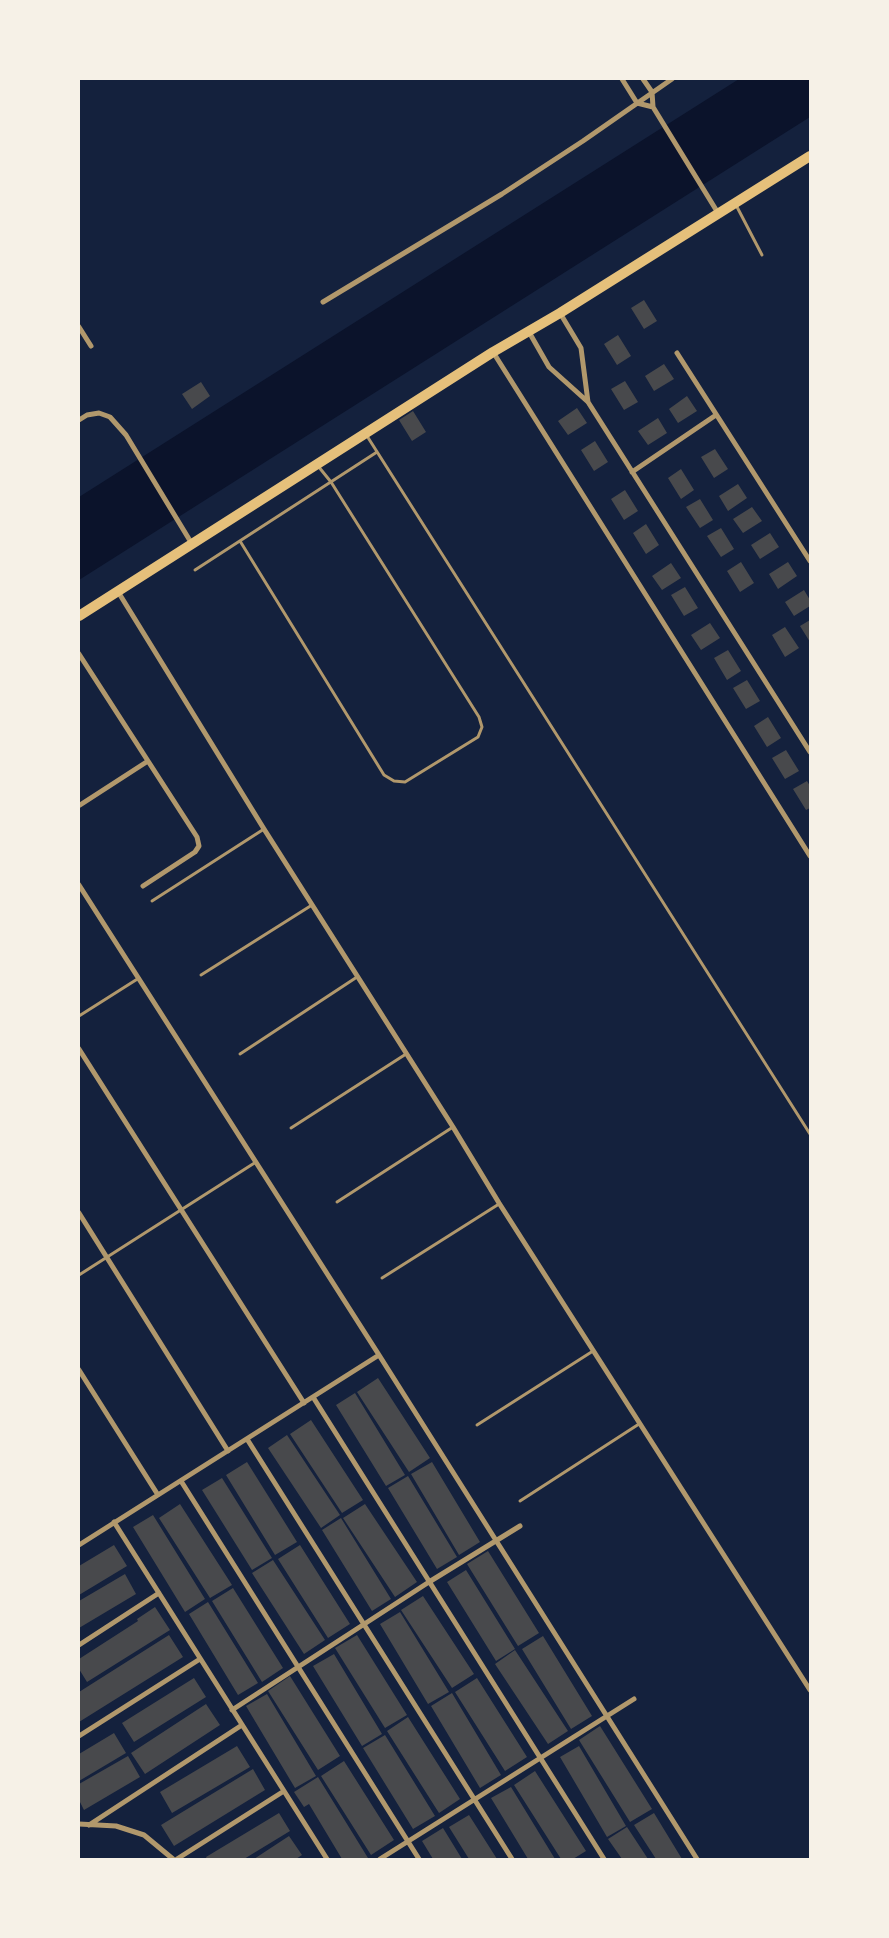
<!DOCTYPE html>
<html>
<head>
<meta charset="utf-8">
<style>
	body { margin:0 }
	#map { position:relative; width:889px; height:1938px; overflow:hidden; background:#14213d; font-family:"Open Sans",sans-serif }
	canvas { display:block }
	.frame { position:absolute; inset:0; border:80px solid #f6f1e7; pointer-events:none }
</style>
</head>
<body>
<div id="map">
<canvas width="889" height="1938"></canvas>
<div class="frame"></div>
</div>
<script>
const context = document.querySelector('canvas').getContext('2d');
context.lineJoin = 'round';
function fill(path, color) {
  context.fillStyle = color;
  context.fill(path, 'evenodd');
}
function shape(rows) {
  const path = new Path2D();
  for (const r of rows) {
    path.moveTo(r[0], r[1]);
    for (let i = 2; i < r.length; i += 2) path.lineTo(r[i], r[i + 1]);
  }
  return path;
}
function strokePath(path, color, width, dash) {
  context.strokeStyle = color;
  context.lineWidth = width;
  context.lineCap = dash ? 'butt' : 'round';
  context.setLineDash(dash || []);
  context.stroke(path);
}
const water = shape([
	[739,79,810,79,810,117,79,580,79,497]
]);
const building = shape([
	[644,300,657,321,644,329,631,308],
	[618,335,631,356,617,365,604,344],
	[664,364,674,379,654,391,645,376],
	[625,381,638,402,624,410,611,389],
	[201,382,210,396,192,409,182,394],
	[687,396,697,411,678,423,669,409],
	[577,408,587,423,568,435,558,421],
	[413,411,426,432,412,441,399,420],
	[658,418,667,433,648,445,638,431],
	[595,441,608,462,594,471,581,450],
	[715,449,728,469,714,478,701,457],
	[681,469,694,490,681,499,668,478],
	[738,484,747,498,728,511,719,496],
	[625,490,638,511,624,520,611,499],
	[700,499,713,520,700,528,686,507],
	[752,507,762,521,743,533,733,519],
	[646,524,659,545,646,554,633,533],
	[721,528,734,549,721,557,707,536],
	[770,533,779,547,760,559,751,545],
	[741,562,754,583,740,592,727,571],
	[788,562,797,576,778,589,769,574],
	[671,563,681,578,662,590,652,576],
	[685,587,698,608,684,616,671,595],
	[804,590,810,600,810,606,794,616,785,602],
	[810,620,810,642,800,626],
	[710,623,720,638,701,650,691,635],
	[785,627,799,648,785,657,772,635],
	[728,650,741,671,727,680,714,658],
	[747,680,760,701,746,709,733,688],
	[768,717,781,738,767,747,754,726],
	[786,750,799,771,785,779,772,758],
	[807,781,810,786,810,808,806,810,793,789],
	[378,1378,430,1458,409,1472,357,1392],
	[355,1393,405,1475,386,1486,336,1405],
	[311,1420,363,1500,342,1513,290,1434],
	[287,1435,340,1515,321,1528,268,1448],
	[247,1462,297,1542,275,1555,226,1475],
	[432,1462,480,1542,459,1555,411,1474],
	[408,1476,457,1557,437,1569,388,1488],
	[222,1478,272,1558,252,1570,202,1490],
	[180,1504,232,1585,210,1598,159,1518],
	[365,1504,417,1582,395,1597,343,1518],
	[153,1515,205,1599,185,1612,133,1527],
	[341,1518,391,1599,372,1611,322,1530],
	[114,1545,127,1566,79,1595,79,1566],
	[300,1545,350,1624,328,1638,278,1559],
	[488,1551,539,1633,518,1646,467,1564],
	[273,1560,325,1640,304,1654,252,1573],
	[466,1570,515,1649,496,1661,447,1582],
	[125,1574,136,1594,79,1628,79,1601],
	[233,1588,283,1668,262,1682,212,1601],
	[423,1596,474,1674,452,1688,401,1610],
	[208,1602,258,1683,238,1695,189,1614],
	[155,1607,170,1630,87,1682,79,1669,79,1659,138,1621,137,1619],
	[400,1612,449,1692,428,1704,380,1624],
	[169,1635,183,1657,79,1722,79,1692],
	[357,1635,407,1715,385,1728,335,1648],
	[543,1636,592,1716,571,1729,522,1649],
	[515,1650,568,1731,548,1744,495,1664],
	[334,1654,382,1734,362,1746,313,1666],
	[290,1676,340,1756,318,1770,268,1691],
	[194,1678,206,1697,134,1742,122,1723],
	[477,1678,527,1757,505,1771,455,1692],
	[452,1693,501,1775,480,1788,431,1706],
	[267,1694,316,1776,295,1788,246,1706],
	[206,1704,220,1725,145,1774,131,1753],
	[408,1717,460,1799,439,1813,387,1731],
	[600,1726,652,1809,630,1822,579,1740],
	[114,1733,126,1753,79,1781,79,1754],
	[385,1735,435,1816,413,1829,363,1748],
	[237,1746,250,1767,172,1813,160,1792],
	[579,1746,626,1826,607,1837,560,1757],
	[128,1756,140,1777,84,1810,79,1800,79,1784],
	[344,1761,394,1840,371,1855,321,1776],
	[253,1769,265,1790,174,1846,161,1825],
	[535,1771,586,1851,573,1859,561,1859,514,1785],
	[318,1777,368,1858,365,1859,342,1859,309,1804,304,1807,294,1792],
	[511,1787,555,1859,528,1859,491,1798],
	[279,1813,290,1831,244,1859,207,1859,206,1857],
	[654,1813,682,1859,656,1859,634,1825],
	[469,1815,497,1859,469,1859,449,1827],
	[627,1827,648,1859,622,1859,608,1839],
	[443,1828,462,1859,433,1859,422,1841],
	[289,1836,302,1855,296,1859,254,1859]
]);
const service = shape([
	[736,205,762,255],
	[367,436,810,1134],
	[240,541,384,775,394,781,405,782,478,737,482,727,479,717,331,482,318,466],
	[195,570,377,452],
	[152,901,264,829],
	[201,975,312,905],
	[79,1016,139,978],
	[240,1054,357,977],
	[291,1128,406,1054],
	[337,1202,453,1127],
	[79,1275,256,1162],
	[382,1278,499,1204],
	[477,1425,593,1351],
	[520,1501,639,1424]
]);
const minor = shape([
	[622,79,637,103,653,107],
	[643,79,652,92,653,107,718,213],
	[323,302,502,194,583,141,672,79],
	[560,313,581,348,588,402],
	[79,327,91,346],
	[529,332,549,367,588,402,810,752],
	[493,352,810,856],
	[677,353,810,561],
	[79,420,87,415,99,413,110,417,126,435,192,544],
	[632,472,716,415],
	[117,590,264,829,453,1127,499,1203,810,1690],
	[79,654,197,837,199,846,195,852,143,886],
	[80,805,148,761],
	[79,885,379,1355,697,1859],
	[79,1049,304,1403],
	[79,1213,228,1451],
	[79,1370,158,1495],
	[313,1397,604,1859],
	[247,1439,512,1859],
	[181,1481,419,1859],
	[114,1522,327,1859],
	[79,1545,379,1355],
	[79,1645,159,1593],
	[232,1710,429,1582,520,1526],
	[79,1736,200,1659],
	[79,1824,116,1826,144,1835,173,1859],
	[89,1825,242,1725],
	[177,1859,284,1791],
	[380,1859,634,1699]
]);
const secondary = shape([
	[79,616,493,352,560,313,810,156]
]);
fill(water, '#0b132b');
fill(building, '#48494c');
strokePath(service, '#b1986c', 3);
strokePath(minor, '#b1986c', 5);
strokePath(secondary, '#e5c07b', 10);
</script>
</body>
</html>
